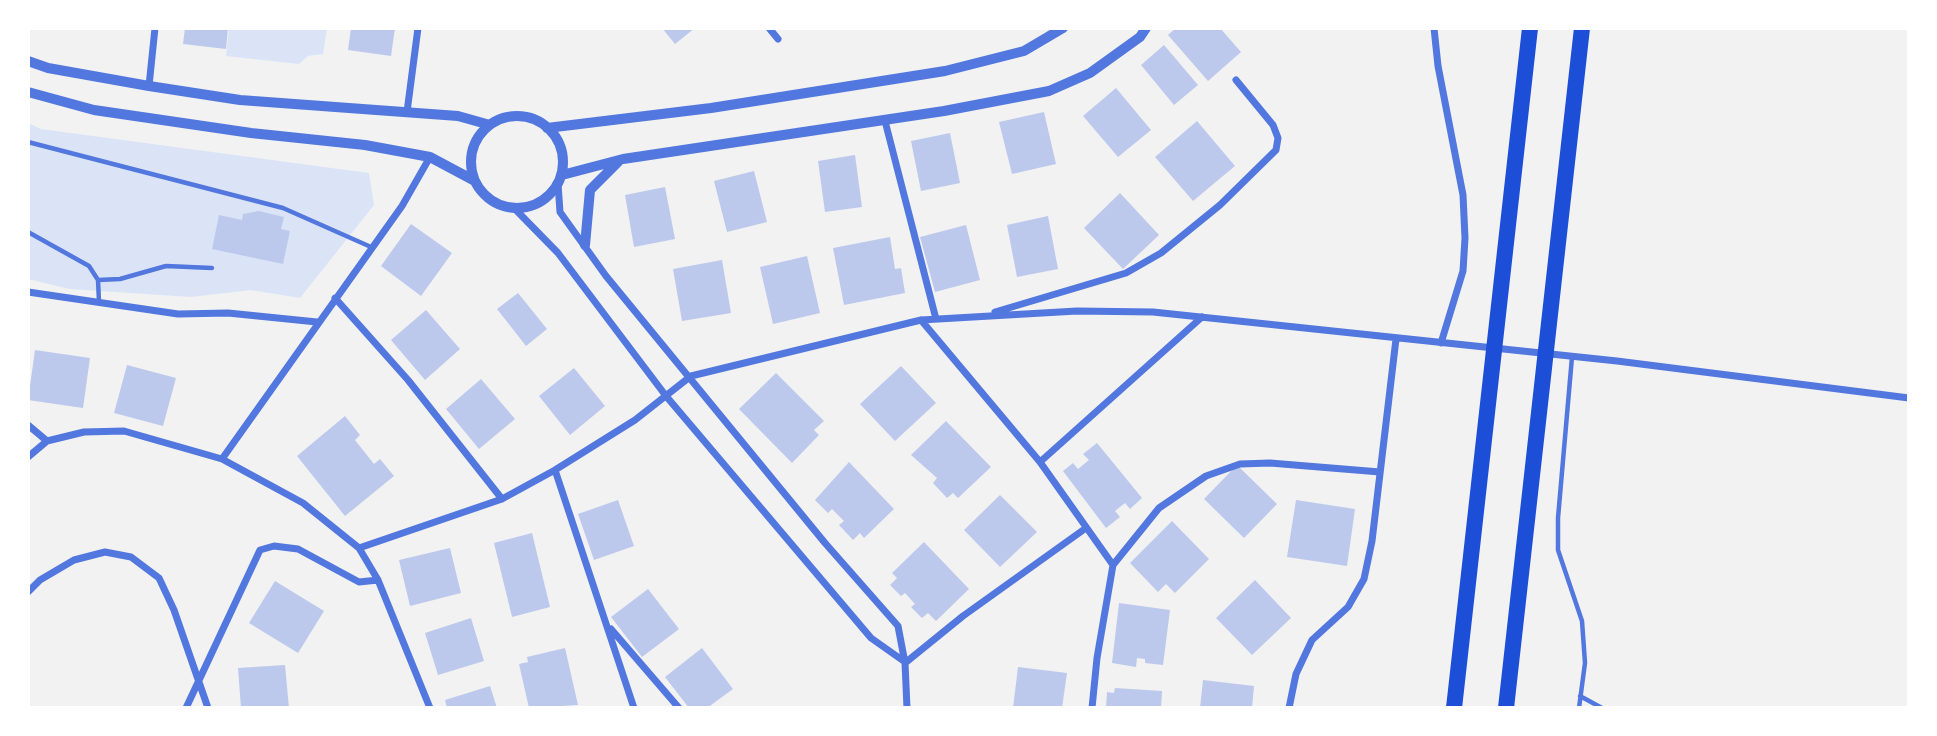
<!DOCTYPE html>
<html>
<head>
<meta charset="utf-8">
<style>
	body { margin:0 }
	#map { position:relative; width:1937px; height:736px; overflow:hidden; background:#f2f2f2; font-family:Signika,sans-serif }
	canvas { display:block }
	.frame { position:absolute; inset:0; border:30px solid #fff; pointer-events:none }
</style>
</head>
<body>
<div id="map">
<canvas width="1937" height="736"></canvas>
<div class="frame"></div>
</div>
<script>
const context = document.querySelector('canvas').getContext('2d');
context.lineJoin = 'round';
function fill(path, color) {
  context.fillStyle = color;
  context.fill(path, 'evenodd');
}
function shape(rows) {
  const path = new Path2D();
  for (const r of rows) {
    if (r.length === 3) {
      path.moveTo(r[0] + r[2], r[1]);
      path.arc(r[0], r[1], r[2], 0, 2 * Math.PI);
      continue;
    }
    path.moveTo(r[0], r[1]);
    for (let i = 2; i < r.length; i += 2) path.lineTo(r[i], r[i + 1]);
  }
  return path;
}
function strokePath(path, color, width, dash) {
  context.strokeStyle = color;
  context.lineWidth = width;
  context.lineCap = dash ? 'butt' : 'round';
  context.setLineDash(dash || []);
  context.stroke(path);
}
const green = shape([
	[229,28,327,28,323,54,308,56,299,64,226,56],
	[28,123,41,129,369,173,374,205,300,298,251,290,191,297,69,289,28,279]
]);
const building = shape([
	[185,28,228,28,226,49,183,44],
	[351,28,395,28,391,56,348,50],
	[662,28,695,28,675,44],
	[1176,28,1220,28,1241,52,1208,81,1168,35],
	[1164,45,1198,85,1174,105,1141,65],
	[1116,88,1151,130,1118,157,1083,116],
	[1044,112,1056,164,1012,174,999,122],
	[1197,121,1235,166,1193,201,1155,157],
	[950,133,960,183,921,191,911,141],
	[855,155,862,207,825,212,818,161],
	[754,171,767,222,727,232,714,181],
	[665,187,675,239,634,247,625,195],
	[1120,193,1159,235,1123,269,1084,228],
	[259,211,284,217,281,229,290,231,283,264,212,249,219,215,242,220,243,214],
	[1048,216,1058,269,1017,277,1007,225],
	[411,224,452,253,421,296,381,266],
	[966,225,980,280,935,292,920,237],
	[890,237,895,269,901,268,905,293,844,305,833,248],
	[807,256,820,313,773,324,760,267],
	[722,260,731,313,682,321,673,269],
	[518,293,547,329,526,346,497,309],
	[426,310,460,349,425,380,391,340],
	[35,350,90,358,83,408,28,400],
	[127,365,176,378,163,426,114,413],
	[901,366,936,403,895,441,860,404],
	[574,368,605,406,570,435,539,396],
	[776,373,824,421,814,430,819,435,792,463,739,409],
	[481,379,515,419,479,449,446,409],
	[345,416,360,435,355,440,374,464,380,459,394,476,345,516,297,456],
	[946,421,991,467,958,498,953,493,947,498,933,483,937,478,911,455],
	[1097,443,1142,498,1130,509,1125,503,1115,511,1120,517,1106,528,1063,471,1073,463,1078,469,1089,460,1083,454],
	[849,462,894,509,864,538,860,533,853,540,839,525,844,521,832,509,828,513,815,500],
	[1237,465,1277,504,1244,538,1204,499],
	[1000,495,1037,532,1000,567,964,530],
	[618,500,634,546,594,560,578,514],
	[1296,500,1355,509,1347,566,1287,557],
	[1172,521,1209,559,1175,593,1166,584,1158,592,1130,563],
	[532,533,550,607,512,617,494,543],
	[924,542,969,589,936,621,928,613,922,618,911,607,915,604,905,593,901,596,890,585,897,578,892,573],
	[450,548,461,593,410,606,399,560],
	[1255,580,1291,618,1252,655,1216,618],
	[275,581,324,611,298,653,249,623],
	[648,589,679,629,642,657,611,617],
	[1119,603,1170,610,1163,665,1145,663,1145,659,1137,658,1136,667,1112,663],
	[471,618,484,661,438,675,425,633],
	[565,648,578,705,529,708,519,664,528,662,527,657],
	[702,648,733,689,707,708,689,708,665,677],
	[285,665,289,708,241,708,238,668],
	[1018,667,1067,673,1062,708,1013,708],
	[1203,680,1254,686,1252,708,1200,708],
	[490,686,497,708,447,708,445,700],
	[1115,688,1162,691,1161,708,1106,708,1107,692,1114,693]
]);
const service = shape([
	[28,142,283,208,371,247],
	[28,232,89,266,98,280,99,302],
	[98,280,120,279,166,266,212,268],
	[1572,357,1558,518,1558,550,1582,621,1585,663,1579,708],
	[1580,696,1602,708]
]);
const minor = shape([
	[769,28,778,39],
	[1434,28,1438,66,1463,195,1465,238,1463,271,1441,343],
	[149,86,155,28],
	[407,112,418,28],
	[885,121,936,319],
	[558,184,560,212,606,276,825,543,898,626,905,663,907,708],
	[515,209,558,253,666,396,871,638,905,662],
	[28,292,178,314,228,313,317,322],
	[335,298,408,380,502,499],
	[995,312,1126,273,1161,253,1220,205,1276,150,1278,138,1273,125,1236,80],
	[921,320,1040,462,1113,565],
	[28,425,47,441],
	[28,457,47,441,84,432,124,431,222,459,303,503,359,548,378,580,430,708],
	[222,459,402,206,430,157],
	[1040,462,1202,317],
	[555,470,634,708],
	[359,548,502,499,555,470,635,420,691,376,921,320,1077,311,1153,312,1617,361,1909,398],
	[28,592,40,580,74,560,105,552,131,557,159,578,174,610,208,708],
	[611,629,679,708],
	[905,663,963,616,1086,528],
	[186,708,260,550,274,546,298,549,359,582,378,580],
	[1092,708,1097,658,1113,565,1159,508,1206,476,1240,464,1270,463,1380,472],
	[1289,708,1296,674,1312,640,1348,607,1364,579,1372,541,1396,339]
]);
const tertiary = shape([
	[28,61,48,68,149,86,240,100,458,116,490,125],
	[28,92,94,110,251,133,365,145,430,157,475,181],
	[517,162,46],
	[547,128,711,108,945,71,1024,51,1063,28],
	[562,175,623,159,944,111,1049,91,1090,73,1140,37,1146,28],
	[585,245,590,190,618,162]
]);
const motorway = shape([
	[1454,708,1530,28],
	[1506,708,1582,28]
]);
fill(green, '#dbe4f7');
fill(building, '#bdc9ec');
strokePath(service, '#5277de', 4.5);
strokePath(minor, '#5277de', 7);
strokePath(tertiary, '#5277de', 10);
strokePath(motorway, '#1d4ed8', 16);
</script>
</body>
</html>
